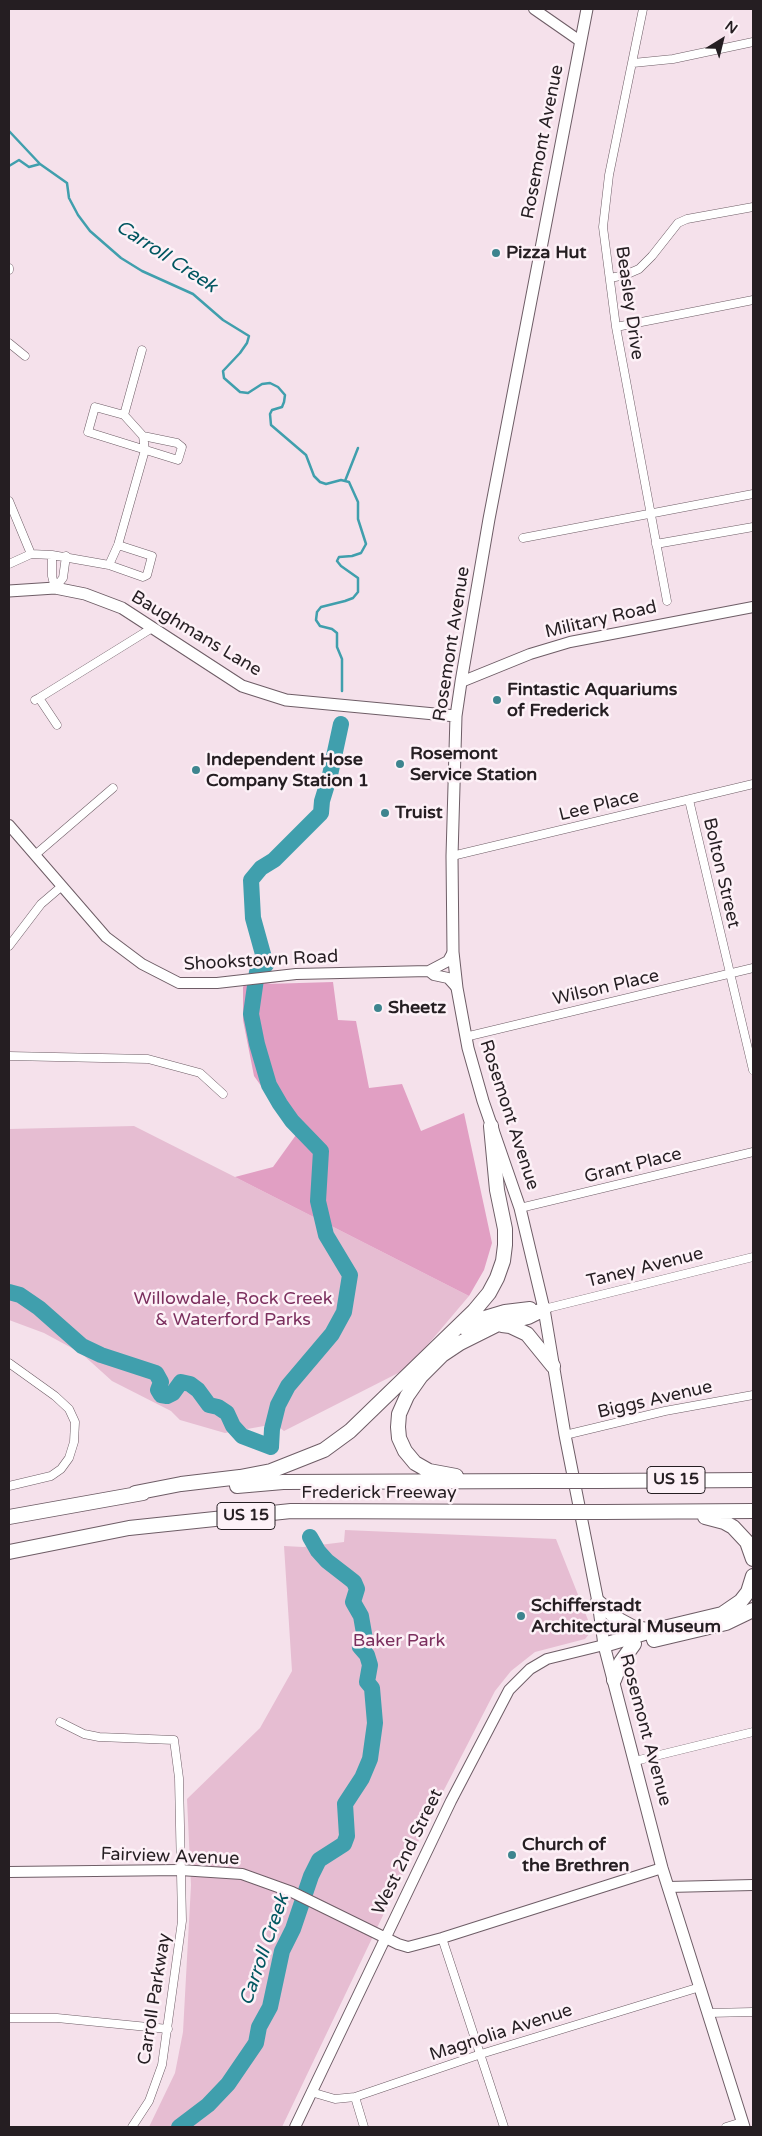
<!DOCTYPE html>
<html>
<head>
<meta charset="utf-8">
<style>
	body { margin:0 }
	#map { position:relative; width:762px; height:2136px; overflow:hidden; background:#f5e1eb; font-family:"Varela Round",sans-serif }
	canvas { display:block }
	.frame { position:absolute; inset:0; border:10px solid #251e22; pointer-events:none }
	.north { position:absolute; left:697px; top:15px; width:50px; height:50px; -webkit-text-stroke:4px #fdf1f7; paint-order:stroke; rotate:36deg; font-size:14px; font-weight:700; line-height:20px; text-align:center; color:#251e22 }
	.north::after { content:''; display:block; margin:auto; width:18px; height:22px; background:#251e22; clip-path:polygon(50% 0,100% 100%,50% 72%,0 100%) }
</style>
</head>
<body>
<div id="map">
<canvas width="762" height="2136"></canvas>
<div class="frame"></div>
<div class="north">N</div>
</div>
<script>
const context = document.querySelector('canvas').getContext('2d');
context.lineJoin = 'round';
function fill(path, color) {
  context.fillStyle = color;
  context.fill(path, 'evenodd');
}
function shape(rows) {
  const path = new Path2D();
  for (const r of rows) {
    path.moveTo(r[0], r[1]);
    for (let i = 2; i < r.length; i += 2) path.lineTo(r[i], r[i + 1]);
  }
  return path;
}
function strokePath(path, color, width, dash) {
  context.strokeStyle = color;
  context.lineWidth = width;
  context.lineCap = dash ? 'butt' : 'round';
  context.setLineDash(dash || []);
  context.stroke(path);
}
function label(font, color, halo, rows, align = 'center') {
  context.font = font + ' "Varela Round",sans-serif';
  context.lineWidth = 5;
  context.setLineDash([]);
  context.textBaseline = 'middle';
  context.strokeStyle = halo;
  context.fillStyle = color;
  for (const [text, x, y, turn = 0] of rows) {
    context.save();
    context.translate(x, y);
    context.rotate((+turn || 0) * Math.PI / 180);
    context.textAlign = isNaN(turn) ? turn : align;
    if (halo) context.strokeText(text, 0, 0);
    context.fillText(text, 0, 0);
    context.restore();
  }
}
const green = shape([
	[134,1126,235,1177,469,1296,408,1368,284,1431,275,1424,225,1433,180,1420,171,1411,112,1381,81,1353,44,1333,9,1320,9,1129],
	[345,1530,556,1539,588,1620,590,1633,585,1639,535,1652,511,1671,495,1691,428,1821,282,2127,149,2127,175,2073,183,2032,191,1885,187,1799,260,1728,292,1671,284,1546,303,1547,344,1542]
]);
const forest = shape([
	[332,973,266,984,333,982,338,1020,356,1021,369,1088,402,1084,421,1131,464,1113,492,1243,484,1270,469,1296,235,1177,273,1167,296,1135,254,1076,243,1020,243,987,248,979]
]);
const stream = shape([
	[9,131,40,164,67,183,69,198,78,215,90,231,121,258,142,271,193,294,223,320,249,336,247,343,240,353,223,371,224,378,240,392,248,393,262,384,270,383,278,387,285,395,284,402,282,407,272,410,270,414,271,425,306,455,314,476,320,482,326,484,341,480,349,482,358,502,358,519,366,544,361,553,352,556,339,557,337,561,341,566,358,578,358,592,353,598,345,601,321,607,317,612,316,620,320,626,332,629,337,633,337,647,342,659,342,691],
	[9,166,19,160,29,167,40,164],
	[345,481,358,448]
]);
const river = shape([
	[9,1292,20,1295,39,1308,82,1346,101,1355,156,1373,161,1382,158,1390,161,1395,167,1396,173,1393,181,1382,190,1384,198,1390,209,1405,218,1407,227,1413,233,1426,242,1436,271,1447,272,1429,278,1405,288,1386,332,1334,344,1312,350,1275,326,1235,318,1201,321,1151,292,1121,280,1104,269,1085,257,1044,251,1014,257,972,266,965,253,918,251,880,261,868,274,860,321,813,322,801,330,775,341,724],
	[179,2127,208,2105,228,2084,256,2043,259,2027,270,2007,282,1951,293,1929,311,1876,319,1860,344,1844,347,1836,345,1804,362,1778,370,1759,375,1723,372,1688,367,1682,370,1665,367,1655,360,1647,365,1639,361,1616,353,1602,357,1589,354,1582,349,1578,327,1561,318,1551,310,1537]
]);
const minor = shape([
	[643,9,609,175,603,227,616,327,667,601],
	[633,63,673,59,753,42],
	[9,268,9,270],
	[610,278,625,275,639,269,652,256,678,223,687,219,753,207],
	[616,327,753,300],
	[9,343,25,356],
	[95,407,124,415,143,436,177,443,182,447,178,460,88,432,95,407],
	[124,415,142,350],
	[9,501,31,554],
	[523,538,753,494],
	[656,544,753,527],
	[52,555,52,576,55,588],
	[9,564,31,554,52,555,109,565,143,577,147,575,152,556,118,545],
	[109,565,118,545,145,450,143,436],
	[55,588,63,578,66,556],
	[39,698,144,633,152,628,39,698,35,700,39,698],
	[39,698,57,725],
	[689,800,753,1070],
	[35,855,113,788],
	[452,856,753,784],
	[9,946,41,904,62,886],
	[465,1037,753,968],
	[9,1056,148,1059,200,1073,223,1094],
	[520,1208,753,1152],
	[544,1309,753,1257],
	[9,1363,55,1396,69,1409,75,1422,74,1442,69,1458,61,1469,51,1476,9,1486],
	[565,1435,665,1411,753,1395],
	[60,1722,84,1734,99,1737,174,1740,179,1778,182,1921,162,2065,149,2101,132,2127],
	[635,1761,753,1732],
	[442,1938,504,2127],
	[708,2013,753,2012],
	[9,2018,57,2018,168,2029],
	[311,2092,335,2099,355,2097,481,2054,700,1987],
	[355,2097,364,2127],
	[726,2127,742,2122]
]);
const tertiary = shape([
	[534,9,580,41],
	[461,682,530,654,570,642,753,607],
	[9,825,106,937,142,964,179,983,217,983,296,974,429,971,448,961,453,952],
	[429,971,434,975,448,978,457,988],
	[9,1872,180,1870,242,1874,292,1892,398,1944,408,1947,442,1938,662,1868],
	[668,1887,753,1885],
	[295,2127,451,1801,509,1690,530,1669,547,1659,604,1645]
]);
const secondary = shape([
	[587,9,489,519,461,682,456,716,452,856,453,952,457,988,468,1048,483,1101,520,1208,544,1309,565,1435,598,1602,604,1645,662,1868,744,2127],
	[9,591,55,588,85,594,122,608,242,686,286,700,456,716]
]);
const motorway = shape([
	[502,1325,510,1326,527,1334,553,1366],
	[465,1328,485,1318,505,1312,530,1309],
	[456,1476,429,1471,415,1463,405,1451,399,1438,398,1427,399,1414,407,1396,421,1376,442,1355,460,1343,496,1325,528,1317,544,1309],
	[599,1481,753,1480],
	[237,1486,283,1482,540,1481],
	[135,1493,181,1484,240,1477,271,1471,324,1450,350,1431,474,1311,489,1293,497,1278,503,1261,505,1245,505,1229,497,1190,491,1126],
	[603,1512,753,1511],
	[9,1517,143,1493],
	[705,1517,724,1522,733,1527,747,1542,753,1559],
	[9,1552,129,1528,291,1511,546,1512],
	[598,1602,619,1620,634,1628,648,1630],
	[654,1640,726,1623,753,1610],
	[604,1645,651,1631,722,1614,741,1601,748,1592,753,1576],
	[614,1680,621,1662,634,1644]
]);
const motorwayBridge = shape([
	[540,1481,599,1481],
	[546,1512,603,1512]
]);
const markers = [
	[496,253,5,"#3d848e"],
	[497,700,5,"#3d848e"],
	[400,764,5,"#3d848e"],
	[196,770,5,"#3d848e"],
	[385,813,5,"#3d848e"],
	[378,1008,5,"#3d848e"],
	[521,1616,5,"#3d848e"],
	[512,1855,5,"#3d848e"]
];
const shields = [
	[676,1480,58],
	[246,1516,58]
];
const shieldNames = [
	["US 15",676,1480],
	["US 15",246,1516]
];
const streetNames = [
	["Rosemont Avenue",543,142,-79],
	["Beasley Drive",629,303,82],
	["Military Road",601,620,-13],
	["Baughmans Lane",196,634,31],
	["Rosemont Avenue",452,644,-81],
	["Lee Place",599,806,-14],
	["Bolton Street",721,873,77],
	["Shookstown Road",261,961,-3],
	["Wilson Place",606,988,-13],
	["Rosemont Avenue",509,1115,72],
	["Grant Place",633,1166,-14],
	["Taney Avenue",645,1268,-14],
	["Biggs Avenue",655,1400,-13],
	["Frederick Freeway",379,1493],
	["Rosemont Avenue",645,1730,75],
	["West 2nd Street",408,1852,-64],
	["Fairview Avenue",170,1857,2],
	["Carroll Parkway",155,1999,-81],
	["Magnolia Avenue",501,2033,-18]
];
const poiNames = [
	["Pizza Hut",506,253],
	["Fintastic Aquariums",507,690],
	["of Frederick",507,711],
	["Rosemont",410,754],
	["Service Station",410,775],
	["Independent Hose",206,760],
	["Company Station 1",206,781],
	["Truist",395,813],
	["Sheetz",388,1008],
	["Schifferstadt",531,1606],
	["Architectural Museum",531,1627],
	["Church of",522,1845],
	["the Brethren",522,1866]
];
const parkNames = [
	["Willowdale, Rock Creek",233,1299],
	["& Waterford Parks",233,1320],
	["Baker Park",399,1641]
];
const waterNames = [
	["Carroll Creek",166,257,33],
	["Carroll Creek",265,1950,-71]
];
fill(green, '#e6bdd2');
fill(forest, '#e19fc3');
strokePath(stream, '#409fad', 2.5);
strokePath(river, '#409fad', 16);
strokePath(minor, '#6e5d66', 9);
strokePath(tertiary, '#6e5d66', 12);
strokePath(secondary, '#6e5d66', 13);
strokePath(motorway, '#6e5d66', 16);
strokePath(minor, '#fff', 8);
strokePath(tertiary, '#fff', 10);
strokePath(secondary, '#fff', 11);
strokePath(motorway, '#fff', 14);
strokePath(motorwayBridge, '#6e5d66', 16, []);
strokePath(motorwayBridge, '#fff', 14);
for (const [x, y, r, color] of markers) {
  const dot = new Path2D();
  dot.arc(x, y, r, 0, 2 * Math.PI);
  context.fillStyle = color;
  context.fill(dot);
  strokePath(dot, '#fdf1f7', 2);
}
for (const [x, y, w] of shields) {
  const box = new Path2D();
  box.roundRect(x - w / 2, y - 13.5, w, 27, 4);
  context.fillStyle = '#fdf1f7';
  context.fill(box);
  strokePath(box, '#251e22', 1);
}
label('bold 16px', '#251e22', null, shieldNames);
label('18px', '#251e22', '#fdf1f7', streetNames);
label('bold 18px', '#251e22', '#fdf1f7', poiNames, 'left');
label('18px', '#7b2f5e', '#fdf1f7', parkNames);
label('italic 19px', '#005660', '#fdf1f7', waterNames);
</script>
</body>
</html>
